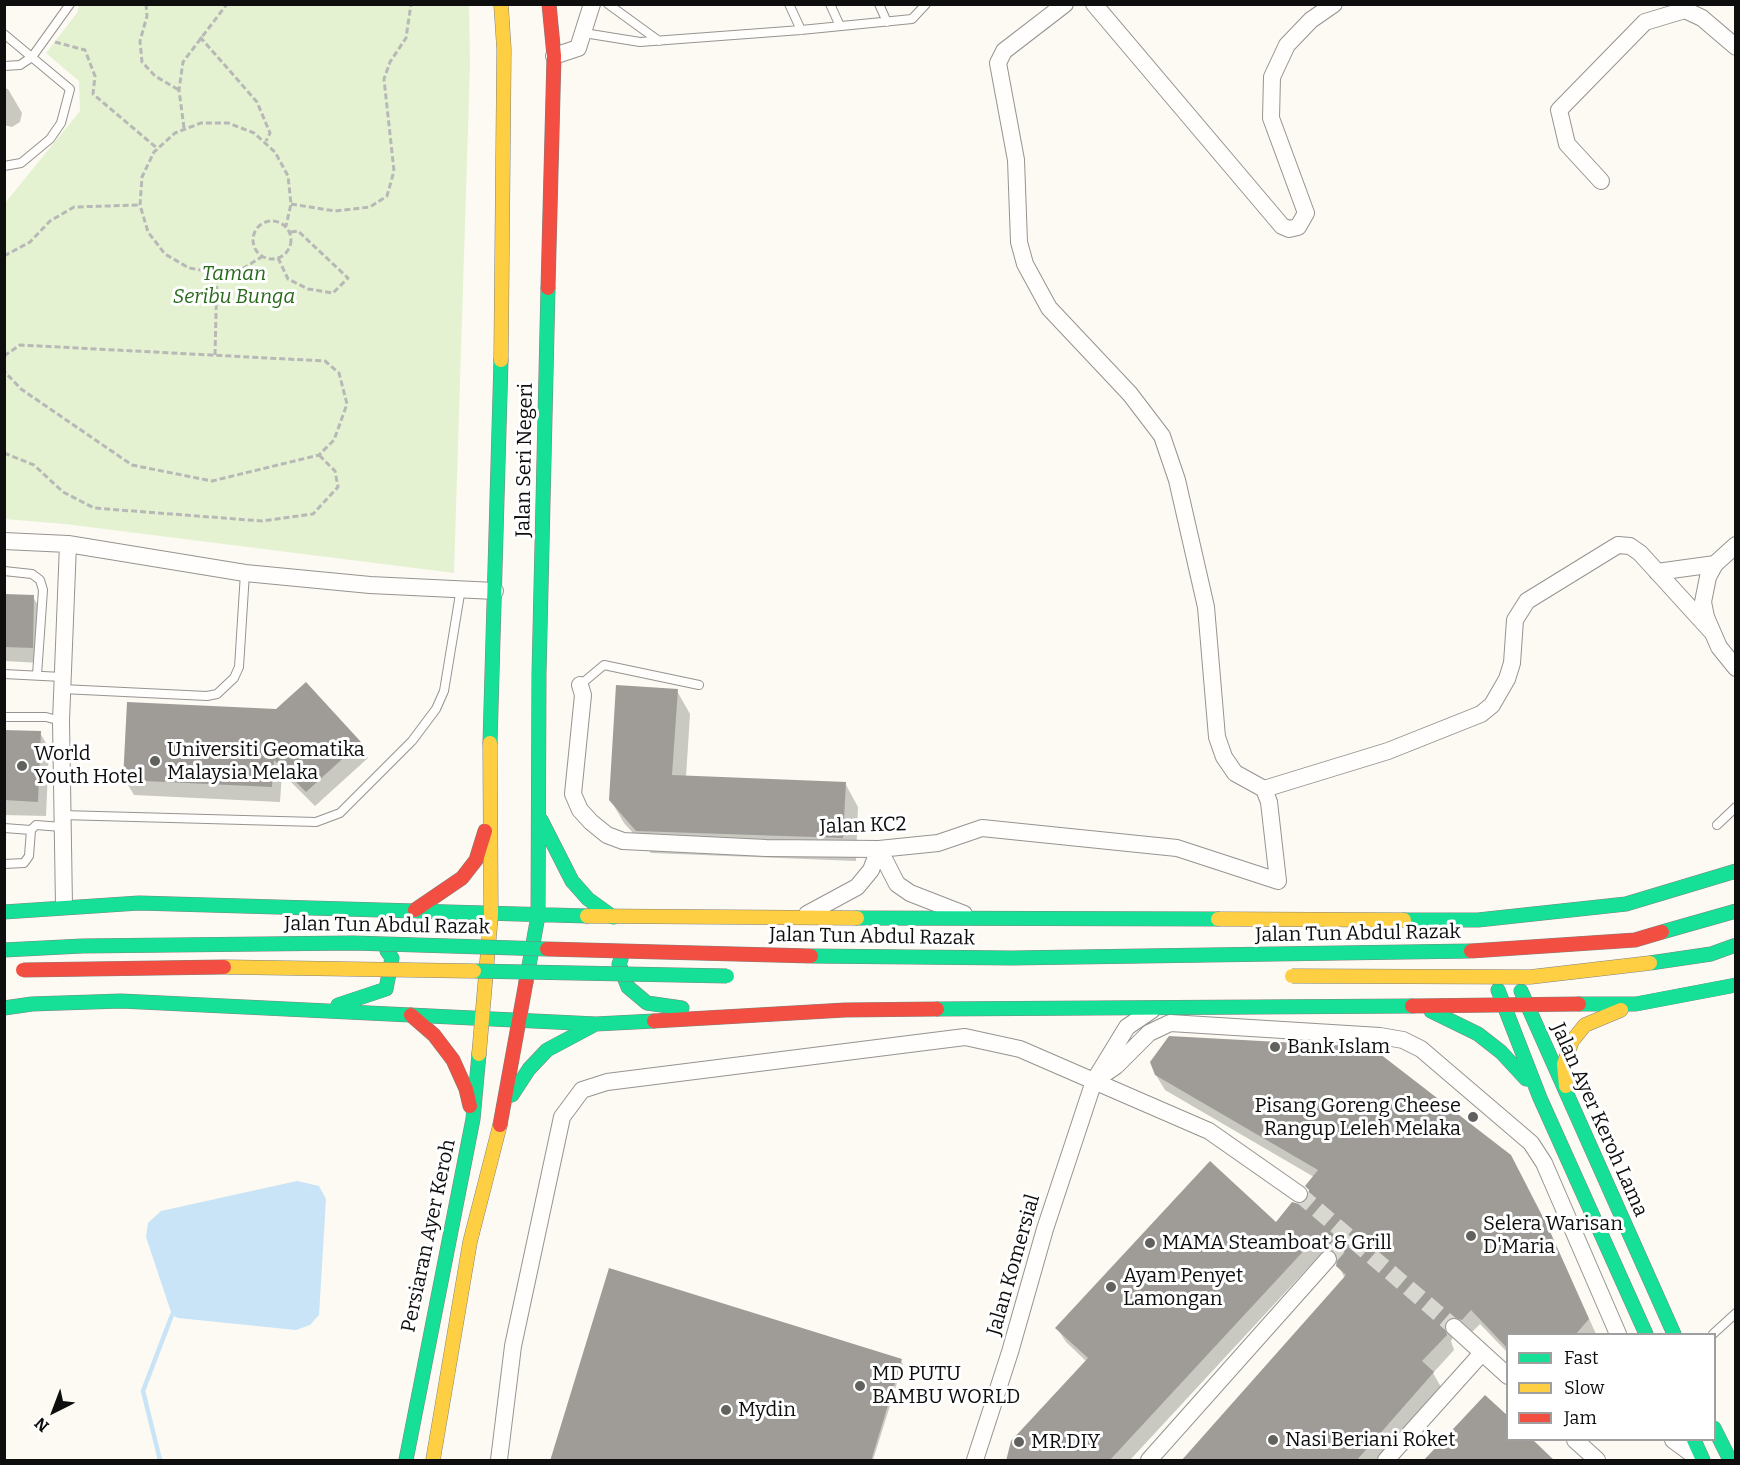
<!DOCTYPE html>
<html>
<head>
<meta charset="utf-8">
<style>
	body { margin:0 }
	#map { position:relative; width:1740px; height:1465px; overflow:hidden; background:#fcfaf2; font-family:Bitter,serif }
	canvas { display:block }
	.frame { position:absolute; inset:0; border:6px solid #0e0e0e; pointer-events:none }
	.legend { position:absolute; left:1506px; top:1333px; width:210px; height:108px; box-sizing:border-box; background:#fff; border:2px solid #9f9f9f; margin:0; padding:8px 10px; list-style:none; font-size:18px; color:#0e0e0e }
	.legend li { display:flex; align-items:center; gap:12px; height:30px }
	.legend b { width:30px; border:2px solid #9f9f9f }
	.north { position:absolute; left:24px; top:1381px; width:60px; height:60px; -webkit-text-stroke:4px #fff; paint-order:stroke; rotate:222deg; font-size:16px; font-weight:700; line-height:24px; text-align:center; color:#0e0e0e }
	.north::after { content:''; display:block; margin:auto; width:21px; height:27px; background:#0e0e0e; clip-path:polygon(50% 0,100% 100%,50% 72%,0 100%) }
</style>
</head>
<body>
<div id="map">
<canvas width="1740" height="1465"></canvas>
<div class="frame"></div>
<ul class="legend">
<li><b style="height:8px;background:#16e098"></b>Fast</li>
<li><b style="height:8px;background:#ffcf43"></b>Slow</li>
<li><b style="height:8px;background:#f24e42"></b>Jam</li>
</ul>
<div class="north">N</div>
</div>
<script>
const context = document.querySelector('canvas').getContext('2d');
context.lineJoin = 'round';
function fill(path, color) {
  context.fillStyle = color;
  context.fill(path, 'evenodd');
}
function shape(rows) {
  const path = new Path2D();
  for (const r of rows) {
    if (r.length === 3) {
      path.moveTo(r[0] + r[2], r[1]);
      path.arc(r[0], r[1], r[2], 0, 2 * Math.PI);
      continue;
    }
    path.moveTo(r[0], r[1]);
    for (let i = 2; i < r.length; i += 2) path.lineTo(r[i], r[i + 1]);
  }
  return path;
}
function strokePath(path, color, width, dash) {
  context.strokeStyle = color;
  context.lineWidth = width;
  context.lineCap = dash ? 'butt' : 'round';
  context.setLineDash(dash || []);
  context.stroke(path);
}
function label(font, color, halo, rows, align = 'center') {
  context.font = font + ' Bitter,serif';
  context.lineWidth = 6;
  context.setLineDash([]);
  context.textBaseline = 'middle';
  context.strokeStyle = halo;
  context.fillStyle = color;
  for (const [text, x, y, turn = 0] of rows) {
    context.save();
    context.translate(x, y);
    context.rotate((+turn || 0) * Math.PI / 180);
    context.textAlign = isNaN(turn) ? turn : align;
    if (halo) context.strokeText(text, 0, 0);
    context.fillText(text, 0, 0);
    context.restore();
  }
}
const green = shape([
	[79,5,469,5,470,65,454,573,65,524,5,519,5,203,80,111,79,81,46,53,77,13]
]);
const water = shape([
	[297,1181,319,1186,326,1199,319,1315,310,1325,296,1330,178,1318,172,1315,146,1237,148,1223,161,1211]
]);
const shadow = shape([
	[4,88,8,89,22,113,20,122,12,127,4,125],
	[4,596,33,597,42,612,41,663,4,661],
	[677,691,690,714,686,777,845,783,858,807,856,861,651,853,624,823,610,799],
	[276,710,359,743,368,758,315,806,282,773,280,802,134,795,125,780],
	[4,731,40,733,49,748,46,816,4,815],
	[1156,1075,1519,1171,1555,1243,1596,1334,1508,1334,1508,1353,1480,1324,1470,1334,1455,1334,1451,1341,1454,1350,1433,1373,1441,1387,1376,1460,1183,1460,1345,1279,1338,1264,1334,1263,1329,1266,1318,1257,1130,1460,1008,1460,1086,1361,1066,1342,1057,1328,1277,1224,1309,1200,1314,1177,1165,1090],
	[901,1361,903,1364,873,1460,552,1460]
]);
const stream = shape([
	[160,1460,143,1391,172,1315]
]);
const building = shape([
	[4,594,34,595,33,648,4,647],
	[306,682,361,742,306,792,274,760,272,787,123,780,127,702,276,709],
	[616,685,678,689,672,775,846,782,843,838,636,831,609,800],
	[4,730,41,731,38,802,4,800],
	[1169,1036,1371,1047,1511,1155,1548,1227,1589,1319,1575,1335,1508,1335,1508,1349,1471,1310,1462,1320,1450,1317,1444,1325,1447,1335,1422,1361,1434,1372,1356,1461,1181,1461,1346,1275,1336,1266,1338,1256,1334,1251,1325,1249,1320,1252,1310,1244,1109,1461,1006,1461,1011,1441,1088,1358,1055,1328,1210,1161,1276,1222,1292,1202,1299,1204,1308,1200,1309,1190,1305,1186,1318,1170,1155,1075,1150,1062],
	[609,1268,902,1359,871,1461,550,1461],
	[1485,1395,1508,1416,1508,1440,1533,1440,1555,1461,1423,1461]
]);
const streetTunnel = shape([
	[1299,1194,1454,1327],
	[1328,1259,1349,1235]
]);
const path = shape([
	[146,4,147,16,140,41,142,62,155,76,179,90],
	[200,37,257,102,270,133,266,141],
	[55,42,85,50,95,76,93,94,158,149],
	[184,128,179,90,183,62,227,4],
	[291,204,335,211,370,207,387,196,394,171,384,79,390,62,406,38,411,4],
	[272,240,19],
	[4,256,30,242,50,221,74,207,140,205],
	[263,256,244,268,217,273,189,268,165,254,148,232,140,205,142,177,154,152,175,133,201,123,228,123,254,133,275,152,288,176,291,204,286,226],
	[278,258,288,279,308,289,333,293,348,278,298,231,290,232],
	[215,355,217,273],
	[4,356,20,345,325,361,339,373,347,404,334,440,319,455,212,481,132,465,21,389,4,371],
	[4,453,34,465,63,492,94,508,262,521,313,514,338,487,335,471,319,455]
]);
const lane = shape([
	[608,4,659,41],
	[789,4,801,30],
	[830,4,840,26],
	[879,4,887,22],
	[584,33,640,42,801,30,912,19,926,4],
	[4,34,70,89,61,123,50,139,21,163,4,166],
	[4,66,20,65,32,57,70,4],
	[4,571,32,574,40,580,43,590,37,675],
	[4,674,62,677],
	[580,685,604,665,699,685],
	[62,689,207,696,217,694,234,678,239,667,245,573],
	[4,717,46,717,61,721],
	[62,815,316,822,340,813,412,741,436,709,444,691,461,588],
	[1717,825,1736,807],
	[4,828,31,830],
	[4,864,24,863,29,856,31,830,36,825,62,827],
	[1713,1334,1736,1313]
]);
const street = shape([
	[1094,4,1282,226,1289,229,1298,227,1306,213,1271,118,1272,77,1287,45,1311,20,1334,4],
	[554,56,578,48,592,4],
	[1601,181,1567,144,1559,110,1645,22,1685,10,1702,18,1736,47],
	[4,541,68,544,245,573,370,585,495,591],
	[1736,545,1715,564,1708,577,1703,602,1706,617,1719,647,1736,668],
	[1657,572,1715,564],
	[580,685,583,695,573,794,580,810,591,822,607,835,623,841,766,848,879,849,938,843,982,828,1177,848,1278,881,1269,802,1264,789,1235,773,1224,757,1217,737,1206,607,1177,480,1162,436,1130,394,1049,308,1025,264,1019,242,1016,160,998,63,1004,51,1065,4],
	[1264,789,1388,751,1481,714,1492,705,1507,679,1512,663,1515,620,1527,601,1618,545,1630,546,1640,553,1712,632],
	[879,849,897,884,910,893,964,914],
	[64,906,61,721,68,544],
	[807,914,857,887,871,870,879,849],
	[1094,1081,1116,1066,1149,1033,1170,1023,1380,1036,1403,1040,1421,1049,1531,1143,1544,1163,1618,1334],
	[1454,1327,1508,1376],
	[1575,1440,1597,1460],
	[1673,1440,1700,1460],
	[499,1460,513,1346,562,1117,582,1090,607,1082,965,1037,1020,1049,1209,1131,1299,1194],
	[975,1460,1010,1352,1045,1229,1094,1081,1127,1027,1152,1010],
	[1149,1460,1328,1259],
	[1386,1460,1482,1353]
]);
const fast = shape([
	[490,743,501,360],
	[541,820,572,881,588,899,613,917],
	[4,912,139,903,587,916],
	[857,918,1218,919],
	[1404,920,1478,920,1626,904,1736,871],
	[621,959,619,964,628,987,647,1003,682,1008],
	[526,982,538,916,539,674,548,288],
	[1498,990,1540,1098,1646,1334],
	[1521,991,1674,1334],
	[1579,1004,1636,1004,1736,985],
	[338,1005,386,989,392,958,387,951],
	[4,1008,32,1004,121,1001,596,1024,654,1021],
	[937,1009,1412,1006],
	[1431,1011,1478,1034,1501,1052,1526,1079],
	[512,1095,529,1069,547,1050,592,1026],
	[1714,1428,1730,1460],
	[1694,1440,1703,1460],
	[406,1460,473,1119,479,1054]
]);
const slow = shape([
	[501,4,504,49,501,360],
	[587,916,857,918],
	[1218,919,1404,920],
	[479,1054,491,915,490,743],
	[1566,1086,1564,1064,1572,1041,1585,1025,1621,1010],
	[433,1460,470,1242,500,1125]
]);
const jam = shape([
	[548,288,554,56,549,4],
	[415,910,462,878,476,860,485,831],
	[1412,1006,1579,1004],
	[411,1015,434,1035,453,1060,466,1089,470,1106],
	[654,1021,845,1010,937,1009],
	[500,1125,526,982]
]);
const fastBridge = shape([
	[1662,932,1736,911],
	[4,950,82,946,353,943,547,949],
	[811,956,1012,958,1471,951],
	[1650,963,1711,954,1736,945],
	[474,971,727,976]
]);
const slowBridge = shape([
	[224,967,474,971],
	[1292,976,1530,977,1650,963]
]);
const jamBridge = shape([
	[547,949,811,956],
	[1471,951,1635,940,1662,932],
	[23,970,224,967]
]);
const markers = [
	[155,761,6,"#61615e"],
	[22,766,6,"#61615e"],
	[1275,1047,6,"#61615e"],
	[1473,1117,6,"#61615e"],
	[1471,1236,6,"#61615e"],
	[1150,1243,6,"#61615e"],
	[1111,1287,6,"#61615e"],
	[860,1386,6,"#61615e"],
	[726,1410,6,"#61615e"],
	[1273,1440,6,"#61615e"],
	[1019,1442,6,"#61615e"]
];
const parkNames = [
	["Taman",234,274],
	["Seribu Bunga",234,297]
];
const streetNames = [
	["Jalan Seri Negeri",525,460,-89],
	["Jalan KC2",863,826,-2],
	["Jalan Tun Abdul Razak",387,926,1],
	["Jalan Tun Abdul Razak",1358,934,-1],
	["Jalan Tun Abdul Razak",872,937,1],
	["Jalan Ayer Keroh Lama",1599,1120,66],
	["Persiaran Ayer Keroh",429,1236,-78],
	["Jalan Komersial",1014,1265,-74]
];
const poiNames = [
	["Universiti Geomatika",167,750],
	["Malaysia Melaka",167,773],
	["World",34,754],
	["Youth Hotel",34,777],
	["Bank Islam",1287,1047],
	["Pisang Goreng Cheese",1461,1106,"right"],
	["Rangup Leleh Melaka",1461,1129,"right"],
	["Selera Warisan",1483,1224],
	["D'Maria",1483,1247],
	["MAMA Steamboat & Grill",1162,1243],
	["Ayam Penyet",1123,1276],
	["Lamongan",1123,1299],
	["MD PUTU",872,1374],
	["BAMBU WORLD",872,1397],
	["Mydin",738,1410],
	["Nasi Beriani Roket",1285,1440],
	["MR.DIY",1031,1442]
];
fill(green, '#e4f2d2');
fill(water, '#c8e4f6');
fill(shadow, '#0003');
strokePath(stream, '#c8e4f6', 4.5);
fill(building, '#9f9c98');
strokePath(streetTunnel, '#d8d7d0', 16, [16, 8]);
strokePath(lane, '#959491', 10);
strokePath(street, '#959491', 18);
strokePath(fast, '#82827e', 15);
strokePath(slow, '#82827e', 15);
strokePath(jam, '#82827e', 15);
strokePath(path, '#b8b8b6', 3, [6, 3]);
strokePath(lane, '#fffefd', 8);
strokePath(street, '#fffefd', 16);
strokePath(fast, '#16e098', 14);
strokePath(slow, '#ffcf43', 14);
strokePath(jam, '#f24e42', 14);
strokePath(fastBridge, '#82827e', 15, []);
strokePath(slowBridge, '#82827e', 15, []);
strokePath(jamBridge, '#82827e', 15, []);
strokePath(fastBridge, '#16e098', 14);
strokePath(slowBridge, '#ffcf43', 14);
strokePath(jamBridge, '#f24e42', 14);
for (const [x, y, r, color] of markers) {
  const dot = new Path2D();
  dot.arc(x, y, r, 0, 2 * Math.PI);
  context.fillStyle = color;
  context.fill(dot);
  strokePath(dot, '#fff', 2);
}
label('italic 20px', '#28691c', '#fff', parkNames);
label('20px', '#0e0e0e', '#fff', streetNames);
label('20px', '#0e0e0e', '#fff', poiNames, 'left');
</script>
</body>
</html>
